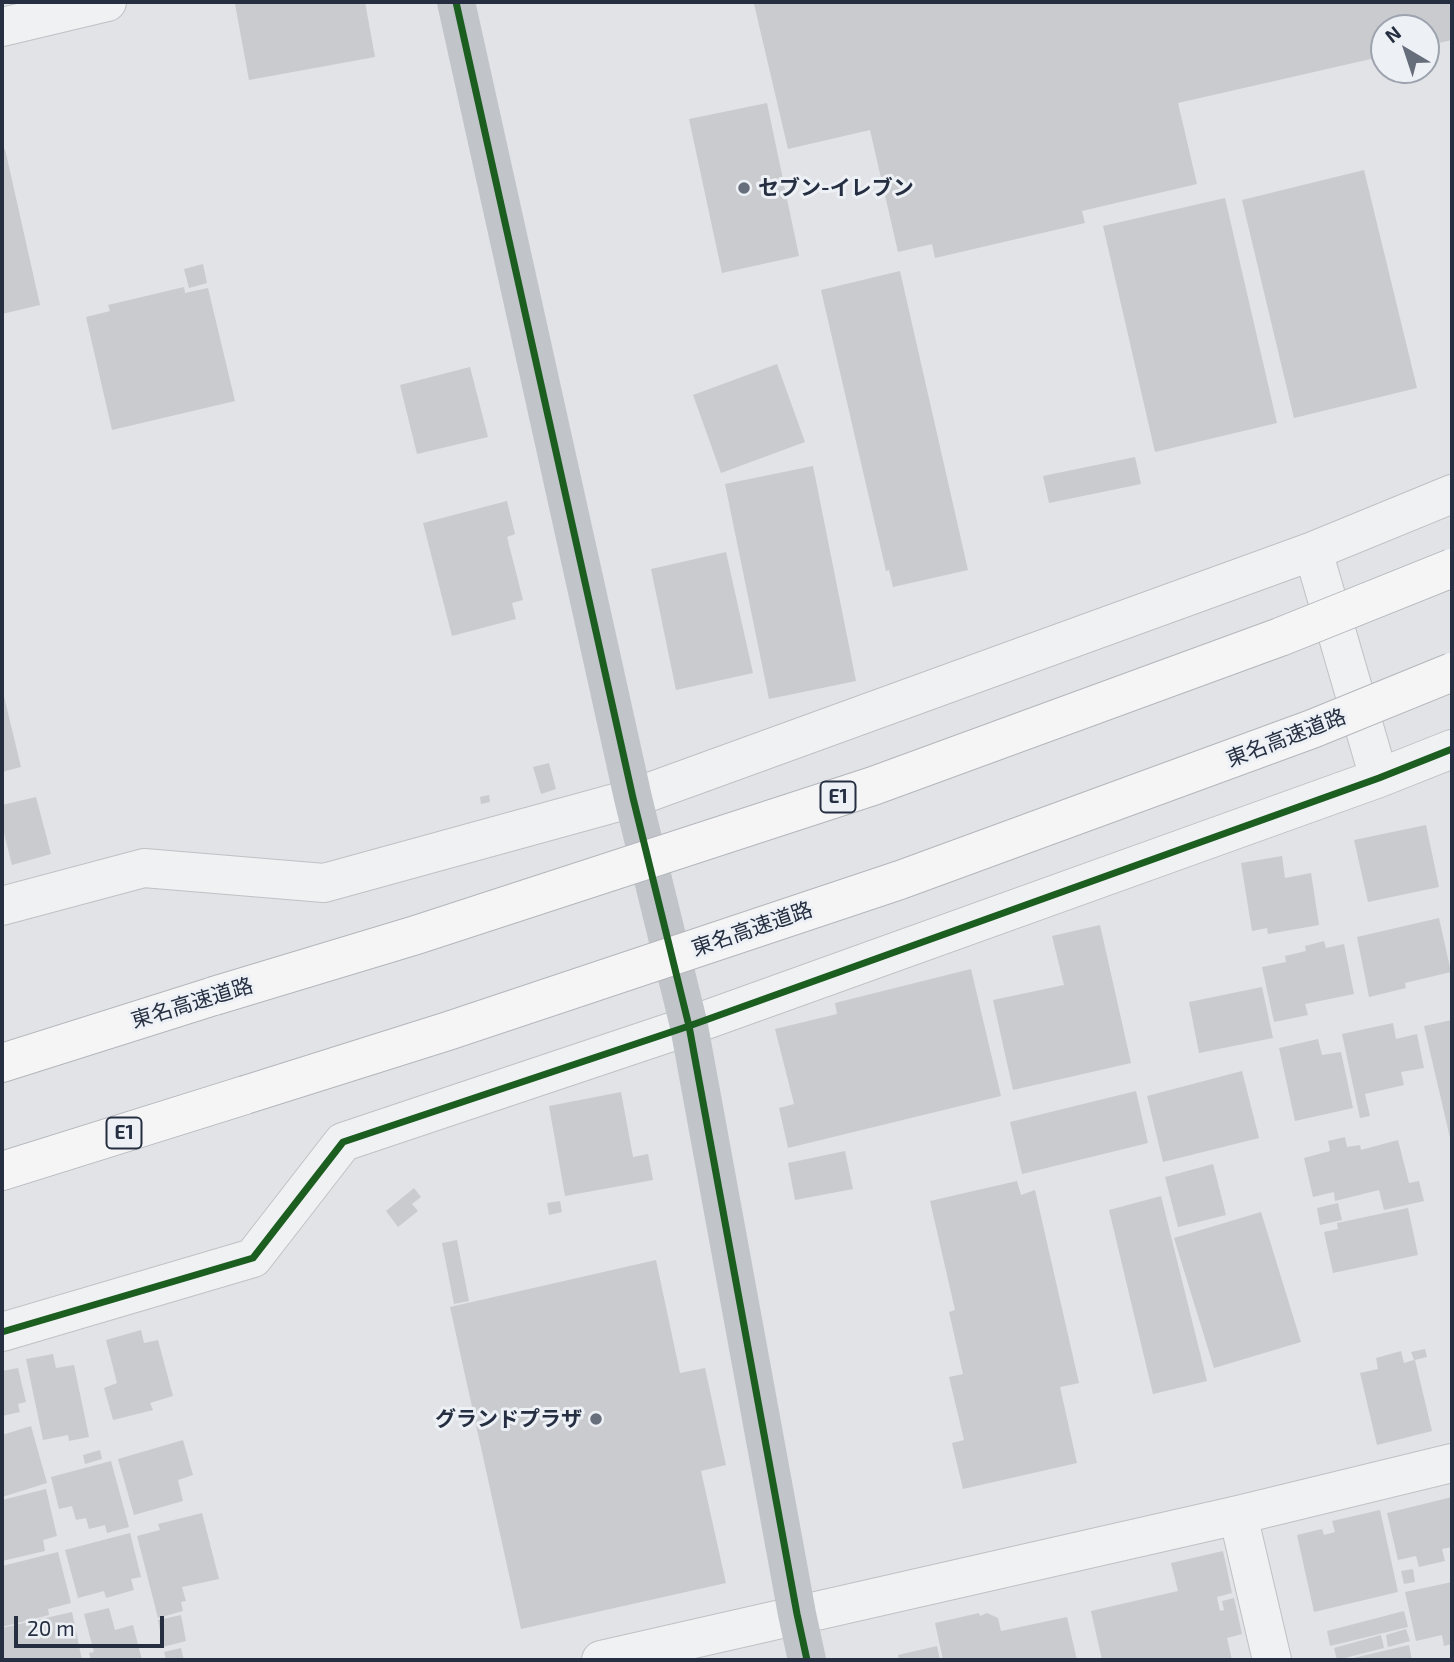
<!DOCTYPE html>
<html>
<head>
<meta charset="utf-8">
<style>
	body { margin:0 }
	#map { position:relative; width:1454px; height:1662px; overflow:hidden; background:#e1e3e6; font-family:"Exo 2",sans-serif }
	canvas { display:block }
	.frame { position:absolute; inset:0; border:4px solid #252f41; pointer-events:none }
	.north { position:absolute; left:1370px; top:14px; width:70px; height:70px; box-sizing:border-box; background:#edf1f6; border:2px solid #9da3ae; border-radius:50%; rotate:321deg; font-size:19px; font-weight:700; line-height:28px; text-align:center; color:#252f41 }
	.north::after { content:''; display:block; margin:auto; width:24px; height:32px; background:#676e7b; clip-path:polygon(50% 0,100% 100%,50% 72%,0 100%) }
	.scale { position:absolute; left:14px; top:1616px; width:150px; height:32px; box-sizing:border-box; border:4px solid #252f41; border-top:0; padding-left:9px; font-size:21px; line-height:24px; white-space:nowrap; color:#252f41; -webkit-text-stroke:5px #edf1f6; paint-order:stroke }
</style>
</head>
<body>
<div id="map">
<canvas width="1454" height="1662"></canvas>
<div class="frame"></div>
<div class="north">N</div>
<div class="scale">20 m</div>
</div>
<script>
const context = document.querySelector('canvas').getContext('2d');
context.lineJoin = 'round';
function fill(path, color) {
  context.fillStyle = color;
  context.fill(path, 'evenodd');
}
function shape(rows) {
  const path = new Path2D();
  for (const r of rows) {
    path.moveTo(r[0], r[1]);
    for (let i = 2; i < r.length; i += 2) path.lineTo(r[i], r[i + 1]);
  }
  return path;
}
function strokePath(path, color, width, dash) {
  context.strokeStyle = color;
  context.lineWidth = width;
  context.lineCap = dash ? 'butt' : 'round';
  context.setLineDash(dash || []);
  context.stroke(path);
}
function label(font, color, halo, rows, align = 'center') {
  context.font = font + ' "Exo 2","Noto Sans JP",sans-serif';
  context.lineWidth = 6;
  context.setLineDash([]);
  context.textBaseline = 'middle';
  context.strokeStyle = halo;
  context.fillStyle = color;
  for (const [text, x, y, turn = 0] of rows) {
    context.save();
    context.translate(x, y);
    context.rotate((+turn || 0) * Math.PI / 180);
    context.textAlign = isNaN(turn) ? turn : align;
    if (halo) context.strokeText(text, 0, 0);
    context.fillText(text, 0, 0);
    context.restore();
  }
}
const building = shape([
	[246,2,365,2,375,57,249,80,235,4],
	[764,2,1452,2,1452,40,1426,46,1426,28,1384,28,1384,56,1178,103,1197,184,1082,211,1085,223,935,258,932,244,898,252,870,130,788,149,754,4],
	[767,103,799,256,722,273,689,119],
	[2,149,5,149,40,305,2,314],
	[1364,170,1417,388,1294,418,1242,200],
	[1225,198,1277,423,1155,452,1103,226],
	[203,264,207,283,189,288,184,269],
	[900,271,968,570,893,587,889,570,886,571,821,290],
	[184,287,185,293,208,288,235,401,112,430,86,317,110,311,108,305],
	[777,364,805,442,721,473,693,395],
	[470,367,488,437,417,454,400,385],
	[1135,457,1141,484,1049,503,1043,476],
	[813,466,856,681,769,699,725,484],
	[507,501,515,534,507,537,523,600,512,603,516,619,452,636,423,523],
	[726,552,753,673,676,690,651,569],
	[2,688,21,767,2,772],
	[549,763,556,789,541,794,533,767],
	[489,795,490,802,481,804,480,797],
	[36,797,51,854,12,865,2,825,2,805],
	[1426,825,1439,887,1368,902,1354,840],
	[1282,856,1285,878,1311,873,1319,925,1268,934,1267,928,1252,931,1241,863],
	[1439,918,1451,972,1405,983,1406,988,1369,997,1357,937],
	[1100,925,1131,1063,1013,1090,993,1000,1064,985,1052,936],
	[1324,941,1326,948,1344,944,1354,994,1305,1004,1308,1015,1274,1022,1262,967,1286,962,1285,956,1306,951,1305,946],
	[971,969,1001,1096,788,1148,779,1108,794,1104,775,1029,837,1014,835,1003],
	[1262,987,1273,1038,1199,1053,1189,1002],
	[1452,1020,1452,1142,1451,1142,1424,1026],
	[1393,1023,1396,1039,1417,1034,1424,1068,1401,1072,1404,1085,1365,1094,1370,1116,1360,1118,1342,1034],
	[1318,1039,1322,1055,1341,1052,1353,1108,1295,1121,1279,1048],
	[1242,1071,1259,1138,1163,1162,1147,1096],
	[1136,1091,1148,1143,1022,1174,1010,1122],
	[621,1092,633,1157,648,1154,653,1180,565,1196,549,1106],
	[1345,1137,1347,1147,1360,1145,1361,1150,1398,1140,1409,1183,1419,1181,1424,1201,1384,1210,1379,1190,1335,1201,1334,1192,1313,1197,1304,1158,1330,1151,1328,1141],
	[845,1151,853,1189,795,1200,788,1163],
	[1213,1164,1226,1215,1178,1227,1165,1177],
	[1017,1181,1021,1195,1035,1190,1079,1383,1060,1387,1077,1463,963,1489,952,1443,964,1440,949,1377,963,1374,949,1312,955,1310,930,1201],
	[414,1188,421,1197,412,1204,418,1211,398,1227,386,1211],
	[1161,1196,1207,1381,1153,1394,1109,1210],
	[560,1201,562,1212,549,1215,547,1203],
	[1338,1203,1342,1220,1320,1225,1317,1208],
	[1408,1208,1418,1255,1333,1273,1324,1232,1338,1229,1337,1223],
	[1261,1212,1301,1342,1214,1368,1174,1238],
	[457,1240,469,1301,454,1304,442,1243],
	[656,1260,680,1373,705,1368,726,1465,701,1471,726,1583,521,1629,450,1307],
	[141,1330,144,1343,158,1340,173,1396,150,1403,153,1410,113,1420,104,1388,117,1383,106,1340],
	[1425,1349,1427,1357,1415,1360,1432,1431,1377,1445,1360,1373,1378,1369,1376,1358,1401,1351,1404,1363,1414,1360,1411,1352],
	[53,1354,56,1368,74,1365,89,1437,69,1441,68,1435,43,1440,26,1359],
	[18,1368,26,1402,18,1404,20,1412,2,1416,2,1371],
	[31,1426,47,1483,2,1497,2,1435],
	[183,1440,193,1475,178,1480,183,1501,134,1515,118,1459],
	[100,1450,102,1459,85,1464,83,1455],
	[111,1461,129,1527,107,1533,105,1525,89,1529,86,1518,76,1520,72,1506,59,1509,51,1477],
	[46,1489,57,1536,43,1540,45,1551,2,1561,2,1500],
	[1452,1497,1452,1547,1442,1549,1445,1561,1419,1567,1416,1556,1398,1560,1387,1513],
	[1380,1510,1398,1592,1314,1612,1297,1535,1322,1529,1324,1535,1335,1532,1332,1521],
	[202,1513,219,1579,182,1587,186,1601,181,1602,183,1611,158,1618,137,1536,160,1530,158,1524],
	[130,1533,141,1577,131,1579,134,1590,106,1598,104,1591,78,1598,65,1550],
	[1223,1551,1232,1593,1217,1597,1220,1611,1224,1610,1222,1601,1234,1598,1242,1634,1227,1638,1232,1660,1102,1660,1091,1611,1178,1591,1171,1563],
	[58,1552,71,1603,48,1609,49,1615,2,1627,2,1566],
	[1413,1569,1415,1582,1404,1584,1401,1571],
	[1452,1582,1452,1644,1444,1646,1442,1635,1416,1641,1405,1592],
	[109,1608,115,1630,133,1625,142,1660,91,1660,89,1653,94,1652,84,1614],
	[1404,1611,1408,1627,1330,1646,1327,1631],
	[72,1612,82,1660,2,1660,2,1628],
	[979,1613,980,1616,987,1613,998,1618,1001,1631,1067,1617,1077,1660,943,1660,935,1623],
	[181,1615,186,1641,163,1647,158,1620],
	[1406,1629,1410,1641,1388,1647,1386,1635],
	[1381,1635,1384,1648,1337,1660,1334,1648],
	[1409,1645,1412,1660,1349,1660,1349,1659],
	[937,1646,940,1660,899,1660,898,1655],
	[181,1648,184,1660,166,1660,164,1652]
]);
const street = shape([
	[2,27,107,2],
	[1313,551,1379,778],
	[2,906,144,868,324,883,633,798,1313,551,1452,494],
	[2,1332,253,1258,343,1142,689,1026,1379,778,1452,749],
	[1238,1515,1272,1660],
	[601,1660,1238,1515,1452,1463]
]);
const secondary = shape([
	[456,2,633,798,689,1026,797,1614,807,1660]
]);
const highway = shape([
	[2,1063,214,996],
	[2,1171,245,1095]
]);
const highwayBridge = shape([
	[214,996,416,935,873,786,1280,637,1452,568],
	[245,1095,448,1031,900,880,1312,729,1452,672]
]);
const cycleway = shape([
	[456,2,633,798,689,1026,797,1614,807,1660],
	[2,1332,253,1258,343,1142,689,1026,1379,778,1452,749]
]);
const markers = [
	[744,188,7,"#676e7b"],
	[596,1419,7,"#676e7b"]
];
const shields = [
	[838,797,35],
	[124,1133,35]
];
const shieldNames = [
	["E1",838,797],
	["E1",124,1133]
];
const poiNames = [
	["セブン-イレブン",758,188],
	["グランドプラザ",582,1419,"right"]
];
const streetNames = [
	["東名高速道路",1286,738,-21],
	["東名高速道路",752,929,-19],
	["東名高速道路",192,1003,-17]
];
fill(building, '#c9cbce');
strokePath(street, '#bfc1c4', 40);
strokePath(highway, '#b3b6bb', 40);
strokePath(street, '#f0f1f3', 38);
strokePath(secondary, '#c1c4c9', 38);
strokePath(highway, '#f5f5f6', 38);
strokePath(highwayBridge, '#b3b6bb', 40, []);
strokePath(highwayBridge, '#f5f5f6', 38);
strokePath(cycleway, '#1b5e20', 7);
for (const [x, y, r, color] of markers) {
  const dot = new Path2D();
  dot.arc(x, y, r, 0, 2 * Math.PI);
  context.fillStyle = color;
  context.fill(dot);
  strokePath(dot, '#edf1f6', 2.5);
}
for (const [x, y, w] of shields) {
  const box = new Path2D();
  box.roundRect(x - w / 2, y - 15.5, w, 31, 5);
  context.fillStyle = '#edf1f6';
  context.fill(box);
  strokePath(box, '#252f41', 2);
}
label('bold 19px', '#252f41', null, shieldNames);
label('bold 21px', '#252f41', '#edf1f6', poiNames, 'left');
label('21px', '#252f41', '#edf1f6', streetNames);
</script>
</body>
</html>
